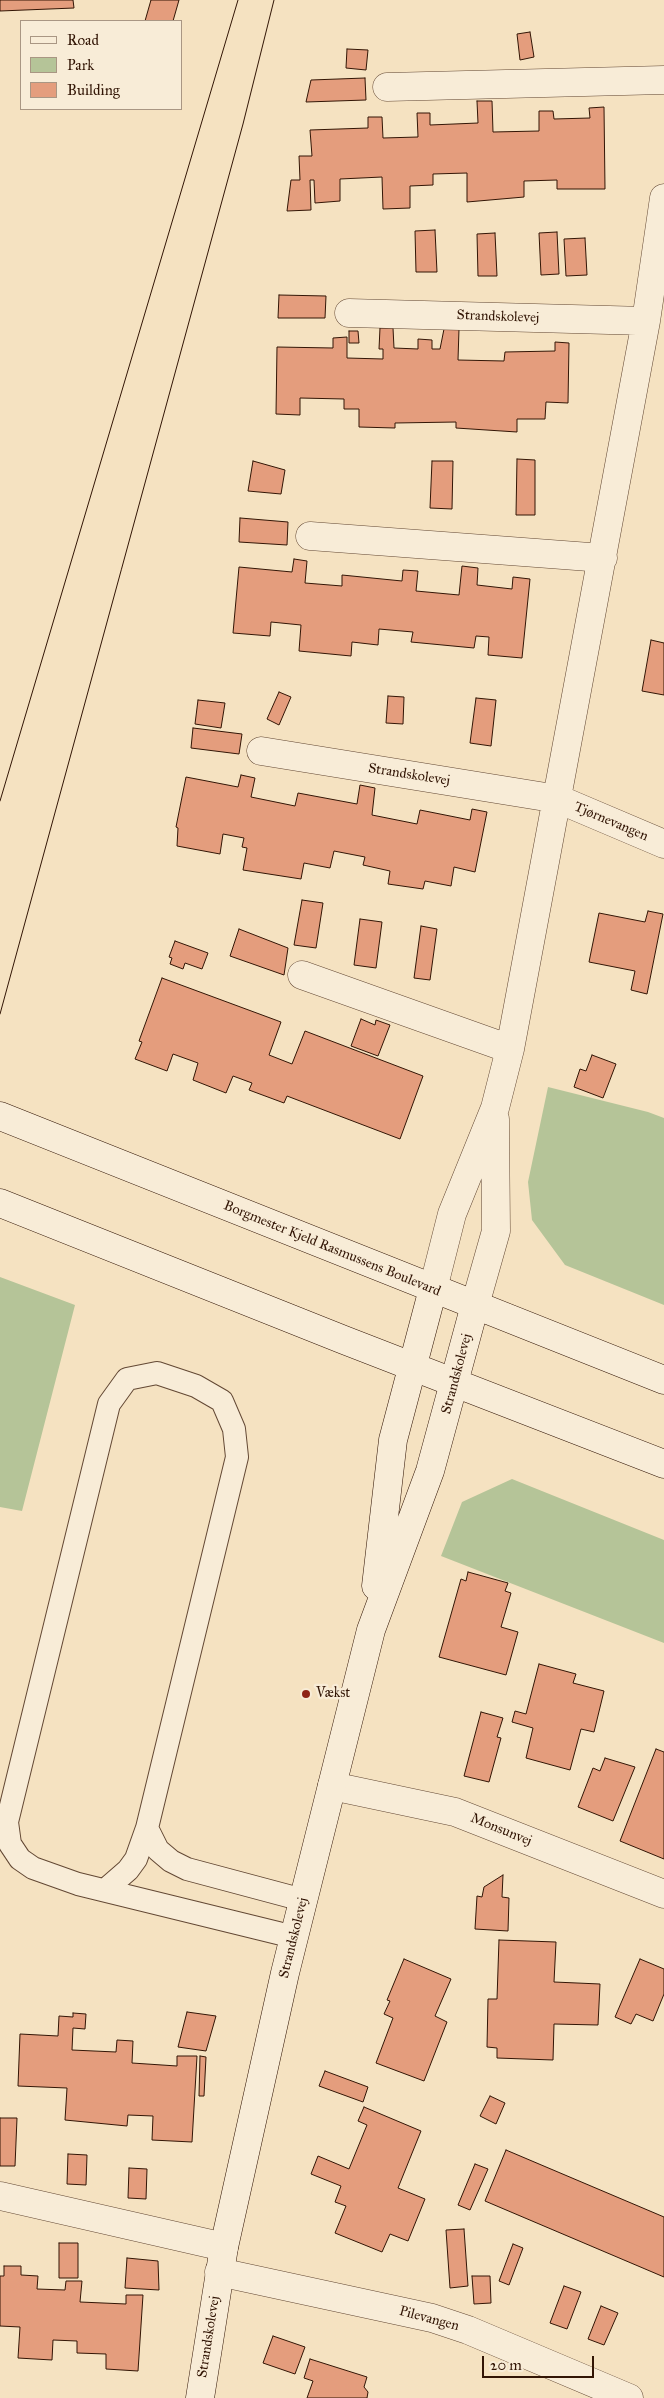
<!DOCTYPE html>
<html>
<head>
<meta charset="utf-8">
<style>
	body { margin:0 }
	#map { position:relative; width:664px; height:2398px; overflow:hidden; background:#f5e2c1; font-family:"IM FELL Great Primer",serif }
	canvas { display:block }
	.legend { position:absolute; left:20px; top:20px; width:162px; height:90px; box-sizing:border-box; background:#f8ecd7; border:1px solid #a99683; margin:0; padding:6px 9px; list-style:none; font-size:15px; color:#321505 }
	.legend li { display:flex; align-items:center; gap:10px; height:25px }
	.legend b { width:25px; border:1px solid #a99683 }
	.scale { position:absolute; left:482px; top:2356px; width:112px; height:22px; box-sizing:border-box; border:2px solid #321505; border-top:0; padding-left:6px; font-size:15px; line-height:18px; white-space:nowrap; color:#321505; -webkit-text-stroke:4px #f8ecd7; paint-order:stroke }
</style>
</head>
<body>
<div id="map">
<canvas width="664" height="2398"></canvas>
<ul class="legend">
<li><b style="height:6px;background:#f8ecd7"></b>Road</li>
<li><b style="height:14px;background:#b5c498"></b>Park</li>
<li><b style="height:14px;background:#e49d7d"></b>Building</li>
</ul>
<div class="scale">20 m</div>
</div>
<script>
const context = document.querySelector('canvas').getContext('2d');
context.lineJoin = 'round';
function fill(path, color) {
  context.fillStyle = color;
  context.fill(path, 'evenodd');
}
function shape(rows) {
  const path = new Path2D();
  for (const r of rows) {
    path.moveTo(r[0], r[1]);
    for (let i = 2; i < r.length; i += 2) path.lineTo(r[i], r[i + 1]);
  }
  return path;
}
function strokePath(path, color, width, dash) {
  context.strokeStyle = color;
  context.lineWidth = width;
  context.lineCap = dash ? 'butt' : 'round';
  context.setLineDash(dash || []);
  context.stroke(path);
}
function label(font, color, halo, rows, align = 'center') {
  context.font = font + ' "IM FELL Great Primer",serif';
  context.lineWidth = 4.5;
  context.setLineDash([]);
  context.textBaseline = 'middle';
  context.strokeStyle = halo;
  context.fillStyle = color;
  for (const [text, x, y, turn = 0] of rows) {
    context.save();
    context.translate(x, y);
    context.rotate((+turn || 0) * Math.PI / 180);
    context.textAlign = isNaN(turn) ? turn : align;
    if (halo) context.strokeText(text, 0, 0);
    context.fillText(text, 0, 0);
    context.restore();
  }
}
const green = shape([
	[548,1087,648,1112,664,1118,664,1305,565,1265,532,1220,528,1182],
	[0,1277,75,1305,22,1511,0,1507],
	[512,1479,664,1540,664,1643,441,1556,462,1502]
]);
const building = shape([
	[0,0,73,0,74,8,0,11,0,0],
	[151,0,179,0,173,21,145,21,151,0],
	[530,32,534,57,520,60,517,34,530,32],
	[347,49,368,50,366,70,346,68,347,49],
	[365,78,366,100,306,102,311,80,365,78],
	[477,101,492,101,493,132,539,131,539,111,553,111,554,119,590,118,589,108,604,107,605,189,557,189,557,180,524,181,524,197,467,202,467,173,433,174,433,185,410,186,410,208,383,209,382,177,340,179,340,201,315,203,314,180,310,180,311,210,287,211,291,180,300,180,299,156,312,156,310,130,368,128,368,117,382,117,383,138,418,137,417,113,430,113,430,125,478,123,477,101],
	[435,230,437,272,416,272,415,231,435,230],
	[557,232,559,274,541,275,539,233,557,232],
	[495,233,497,276,478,276,477,234,495,233],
	[585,238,587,275,566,276,564,239,585,238],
	[279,295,326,296,325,318,278,318,279,295],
	[380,328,393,328,394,348,418,349,418,339,432,340,432,349,440,349,444,329,459,329,458,360,504,361,505,352,555,351,555,342,569,343,568,403,546,402,545,419,517,419,517,432,456,428,456,422,395,423,395,428,359,427,359,409,344,409,344,399,300,398,300,415,276,414,277,347,333,348,333,338,347,337,347,358,383,359,383,349,379,349,380,328],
	[349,331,358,331,359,343,349,343,349,331],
	[517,459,535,460,535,515,516,515,517,459],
	[253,461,285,470,281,494,248,491,253,461],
	[432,461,453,461,452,509,430,508,432,461],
	[240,518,288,522,287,545,239,542,240,518],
	[294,559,307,561,305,583,342,586,342,575,402,581,403,570,418,571,416,591,459,595,462,566,478,568,477,585,512,589,513,577,530,579,522,658,488,655,489,637,476,636,474,648,411,642,413,632,379,629,378,645,352,642,351,656,299,651,301,625,271,622,270,636,233,633,239,567,292,572,294,559],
	[651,640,664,643,664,695,642,691,651,640],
	[279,692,291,697,279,725,267,719,279,692],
	[388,696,404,697,403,724,386,723,388,696],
	[476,698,496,700,491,746,470,743,476,698],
	[198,700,225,703,221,728,195,724,198,700],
	[193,728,242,734,239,754,191,748,193,728],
	[241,775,255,778,251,797,295,806,298,793,357,804,360,785,375,788,372,815,417,824,420,810,470,820,472,809,487,812,475,872,454,867,451,886,425,881,423,889,388,884,390,871,363,865,365,857,334,851,330,868,304,863,301,879,243,870,247,848,242,847,244,838,223,834,220,854,177,846,178,828,176,827,186,777,238,787,241,775],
	[302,900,323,903,316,948,294,945,302,900],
	[648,911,663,914,647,994,631,990,635,971,589,962,599,913,645,922,648,911],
	[360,919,382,922,376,968,354,965,360,919],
	[421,926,437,929,430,980,414,978,421,926],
	[239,929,288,948,284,975,230,956,239,929],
	[175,941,208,953,202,969,185,963,183,969,170,964,172,958,169,957,175,941],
	[162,978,281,1022,269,1055,292,1064,305,1031,423,1076,400,1139,287,1096,284,1103,249,1090,252,1083,233,1076,226,1093,193,1080,198,1063,173,1054,167,1071,135,1059,142,1042,139,1041,162,978],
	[361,1019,375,1025,376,1020,390,1025,378,1056,351,1046,361,1019],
	[592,1055,616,1064,603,1098,574,1087,580,1069,586,1071,592,1055],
	[468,1572,508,1583,505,1591,511,1593,501,1627,518,1632,506,1675,439,1657,461,1579,466,1581,468,1572],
	[539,1664,576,1674,573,1683,604,1691,594,1732,581,1729,570,1770,526,1758,533,1728,512,1722,515,1711,526,1714,539,1664],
	[481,1712,503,1718,497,1737,501,1738,489,1782,464,1776,481,1712],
	[656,1749,664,1752,664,1859,620,1841,656,1749],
	[605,1758,635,1767,613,1821,578,1807,593,1768,600,1771,605,1758],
	[503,1875,502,1897,509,1898,508,1931,475,1929,477,1896,482,1897,484,1887,503,1875],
	[499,1940,556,1942,554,1982,600,1984,598,2025,554,2024,553,2060,497,2058,497,2048,487,2047,488,1999,497,1999,499,1940],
	[404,1959,451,1979,435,2016,447,2022,424,2081,376,2063,393,2018,384,2014,390,2001,387,2000,404,1959],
	[640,1959,664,1969,664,1994,653,2021,636,2014,631,2024,615,2017,640,1959],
	[187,2012,216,2016,206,2051,178,2047,187,2012],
	[73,2013,86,2014,85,2029,73,2028,72,2050,116,2052,117,2040,133,2041,132,2063,177,2066,177,2056,197,2056,192,2142,152,2140,153,2116,128,2115,127,2126,65,2120,67,2088,18,2086,20,2034,58,2036,59,2016,73,2017,73,2013],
	[200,2056,206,2057,204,2096,199,2096,200,2056],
	[325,2071,368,2087,363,2102,319,2086,325,2071],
	[490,2096,505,2103,496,2124,480,2116,490,2096],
	[364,2107,421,2131,398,2188,425,2199,408,2241,390,2234,382,2252,335,2233,346,2206,335,2202,341,2186,311,2174,318,2156,349,2169,367,2125,358,2121,364,2107],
	[0,2118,17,2118,15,2166,0,2166,0,2118],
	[506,2150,664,2217,664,2277,485,2201,506,2150],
	[68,2154,87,2155,86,2185,67,2184,68,2154],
	[475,2164,488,2169,470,2210,458,2205,475,2164],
	[129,2168,147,2169,146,2199,128,2198,129,2168],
	[464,2229,468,2286,450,2288,446,2230,464,2229],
	[59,2243,78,2243,78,2278,59,2278,59,2243],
	[513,2244,523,2248,509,2285,499,2281,513,2244],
	[127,2258,158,2261,159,2290,125,2288,127,2258],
	[4,2266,21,2266,21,2275,38,2276,37,2289,65,2290,66,2281,82,2281,80,2302,126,2304,126,2295,143,2295,138,2371,106,2369,106,2354,77,2353,77,2341,53,2340,52,2360,18,2358,20,2327,0,2326,0,2276,4,2276,4,2266],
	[472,2276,490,2276,491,2303,474,2304,472,2276],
	[564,2286,581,2292,567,2329,550,2323,564,2286],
	[601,2306,618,2313,604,2345,588,2339,601,2306],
	[273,2336,305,2347,295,2374,263,2363,273,2336],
	[310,2359,367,2377,364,2387,368,2392,367,2398,307,2398,313,2381,304,2378,310,2359]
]);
const lane = shape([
	[105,1890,128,1870,136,1859,147,1828],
	[294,1937,78,1884,33,1868,20,1859,10,1844,7,1822,109,1404,127,1379,157,1373,196,1386,222,1401,234,1429,237,1457,147,1828,158,1850,171,1861,187,1869,303,1900]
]);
const street = shape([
	[387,87,664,80],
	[349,313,646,321],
	[310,536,603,558],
	[261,751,558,799,664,844],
	[302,975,510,1049],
	[433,1289,452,1214,495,1108,510,1049,646,321,664,198],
	[475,1305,496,1231,495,1119],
	[332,1786,455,1812,664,1894],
	[0,2196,224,2247],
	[219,2272,432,2318,468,2330,629,2398]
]);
const secondary = shape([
	[0,1116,664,1380],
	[0,1203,344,1340,664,1464],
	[376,1586,393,1440,433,1289],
	[200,2398,224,2247,285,1973,371,1630,430,1471,475,1305]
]);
const tram = shape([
	[0,801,238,0],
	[0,1014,243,124,274,0]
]);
const markers = [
	[306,1694,5,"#8f2418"]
];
const streetNames = [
	["Strandskolevej",498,317,2],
	["Strandskolevej",409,775,9],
	["Tjørnevangen",611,822,23],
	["Borgmester Kjeld Rasmussens Boulevard",332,1249,22],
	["Strandskolevej",457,1374,-75],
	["Monsunvej",501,1830,22],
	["Strandskolevej",294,1938,-76],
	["Pilevangen",429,2319,15],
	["Strandskolevej",209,2337,-81]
];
const poiNames = [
	["Vækst",316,1694]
];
fill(green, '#b5c498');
fill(building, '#e49d7d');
strokePath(building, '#321505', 1);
strokePath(lane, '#634834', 24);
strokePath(street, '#634834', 29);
strokePath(secondary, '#321505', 29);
strokePath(lane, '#f8ecd7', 22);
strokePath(street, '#f8ecd7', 28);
strokePath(secondary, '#f8ecd7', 28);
strokePath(tram, '#321505', 1);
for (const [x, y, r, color] of markers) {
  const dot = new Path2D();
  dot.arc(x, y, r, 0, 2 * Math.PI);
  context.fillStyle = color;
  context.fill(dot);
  strokePath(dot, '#f8ecd7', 2);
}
label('14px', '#321505', '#f8ecd7', streetNames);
label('14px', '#321505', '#f8ecd7', poiNames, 'left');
</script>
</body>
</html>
